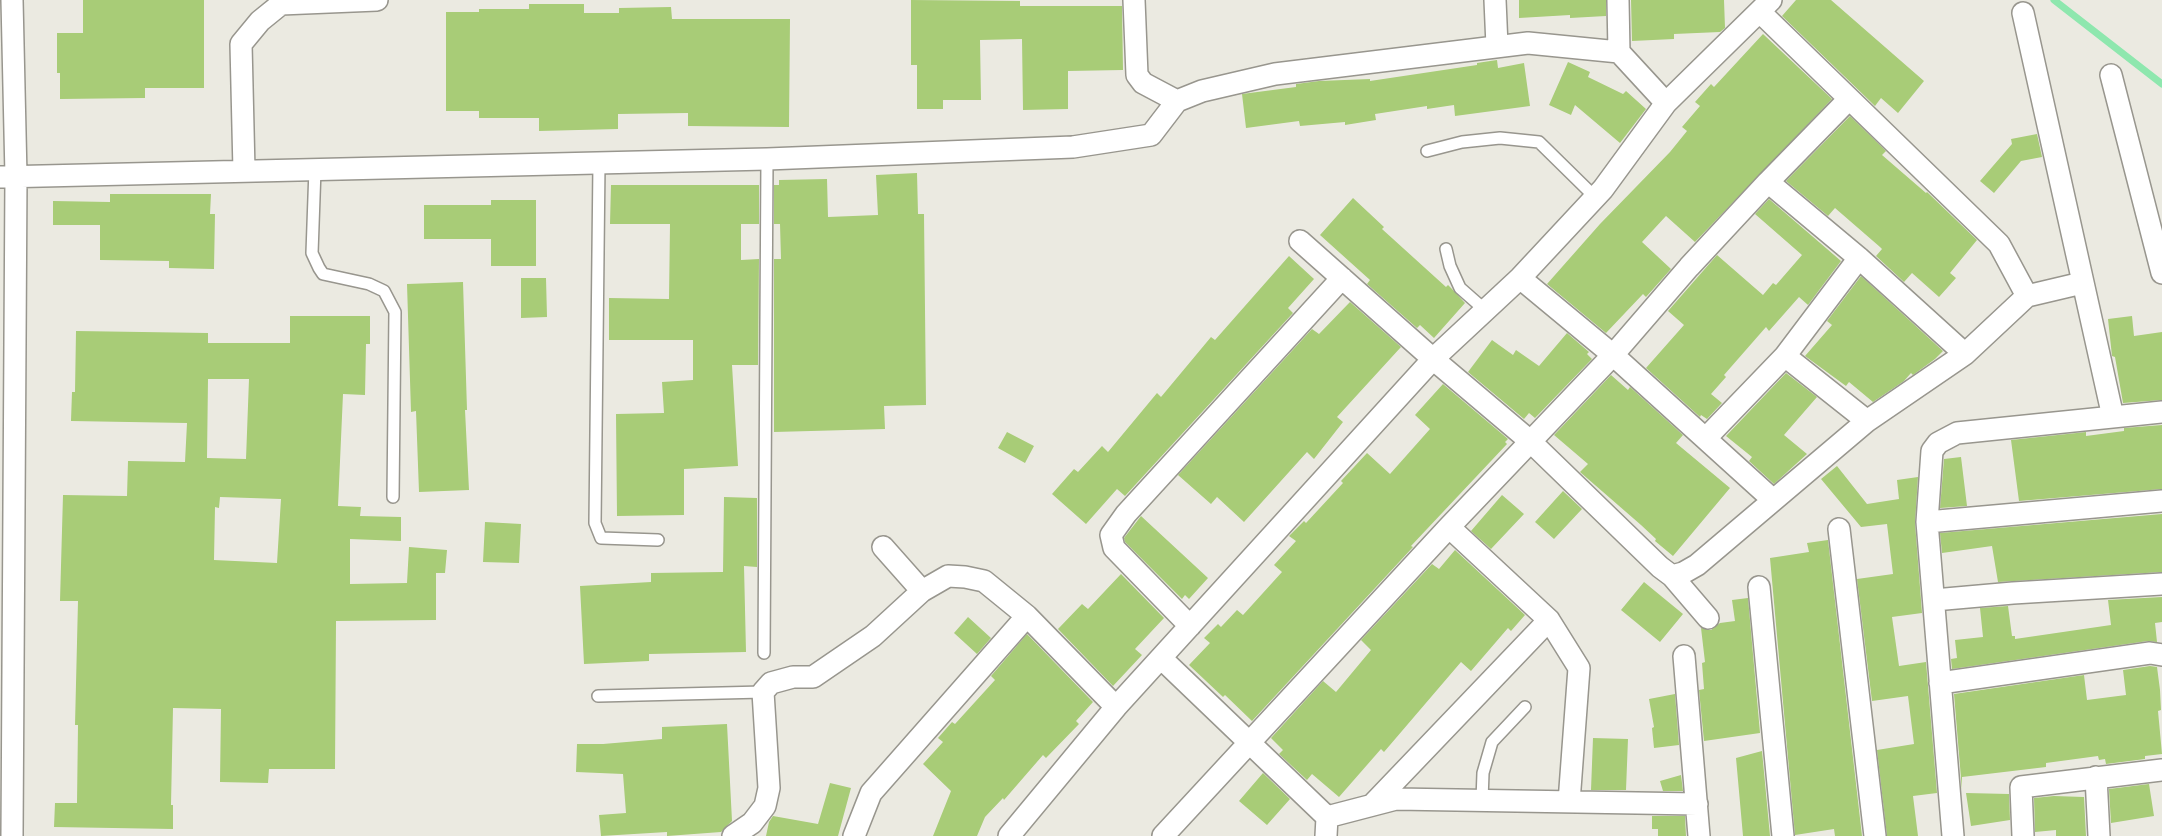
<!DOCTYPE html>
<html>
<head>
<meta charset="utf-8">
<style>
	body { margin:0 }
	canvas { display:block; background:#ebeae1 }
</style>
</head>
<body>
<canvas width="2162" height="836"></canvas>
<script>
const context = document.querySelector('canvas').getContext('2d');
context.lineJoin = 'round';
function shape(rows) {
  const path = new Path2D();
  for (const r of rows) {
    path.moveTo(r[0], r[1]);
    for (let i = 2; i < r.length; i += 2) path.lineTo(r[i], r[i + 1]);
  }
  return path;
}
function strokePath(path, color, width, dash) {
  context.strokeStyle = color;
  context.lineWidth = width;
  context.lineCap = dash ? 'butt' : 'round';
  context.setLineDash(dash || []);
  context.stroke(path);
}
function fill(path, color) {
  context.fillStyle = color;
  context.fill(path, 'evenodd');
}
const stream = shape([
	[2054,0,2162,84]
]);
const building = shape([
	[83,0,204,0,204,88,145,88,145,98,60,99,60,73,57,73,57,33,83,33],
	[911,0,1020,1,1020,6,1122,6,1123,70,1068,71,1068,109,1023,110,1022,39,980,40,981,100,943,100,943,109,917,109,917,65,911,65],
	[1519,0,1606,0,1606,16,1570,18,1570,15,1519,18],
	[1631,0,1724,0,1725,28,1720,32,1674,34,1674,39,1632,41],
	[1796,0,1831,0,1924,81,1898,113,1881,98,1875,106,1782,16],
	[529,4,584,4,584,13,619,13,619,8,671,7,672,19,790,19,789,127,688,126,688,113,618,114,618,129,539,131,539,118,479,118,479,111,446,111,446,12,479,12,479,9,529,9],
	[1763,34,1832,99,1695,242,1666,216,1642,242,1671,269,1646,297,1643,294,1606,333,1547,284,1600,224,1670,152,1687,131,1682,127,1700,106,1695,102,1711,84,1714,87],
	[1497,60,1498,68,1524,63,1530,106,1455,116,1454,105,1427,109,1427,106,1375,114,1376,120,1345,125,1345,122,1300,126,1299,121,1246,128,1242,94,1296,87,1296,84,1319,81,1370,79,1370,81,1477,65,1477,63],
	[1568,62,1590,72,1588,77,1623,94,1626,91,1646,109,1620,143,1575,105,1571,115,1549,105],
	[1850,116,1886,151,1882,155,1926,193,1927,192,1977,240,1950,273,1956,278,1939,297,1912,273,1904,282,1876,256,1882,249,1880,247,1835,208,1828,216,1786,181],
	[2037,134,2042,157,2021,161,1994,193,1980,181,2012,144,2011,139],
	[917,173,918,214,924,214,926,405,884,406,885,429,774,432,774,259,781,259,780,224,774,224,774,185,779,185,779,180,827,179,828,217,878,215,876,175],
	[611,185,759,185,759,224,741,224,741,260,759,259,758,365,732,365,738,466,684,469,684,515,617,516,616,414,664,413,662,382,693,380,693,340,609,340,609,298,669,299,670,224,610,224],
	[110,194,211,194,210,214,215,214,214,269,169,268,169,261,100,260,100,225,53,225,53,201,110,202],
	[1353,198,1384,227,1382,229,1446,287,1448,285,1452,289,1465,303,1434,338,1420,325,1417,328,1367,284,1370,280,1320,235],
	[1769,199,1841,261,1808,305,1799,297,1769,331,1766,327,1724,375,1726,377,1711,394,1722,403,1707,419,1701,415,1700,417,1646,368,1684,325,1668,311,1717,255,1763,295,1773,283,1776,285,1802,255,1755,214],
	[491,200,536,200,536,266,491,266,491,239,424,239,424,205,491,205],
	[1289,256,1314,279,1288,308,1293,313,1125,496,1117,489,1086,524,1052,494,1074,469,1078,472,1102,446,1108,452,1157,393,1161,397,1211,337,1215,340],
	[1861,276,1943,351,1935,359,1913,375,1911,373,1904,381,1873,402,1849,382,1846,386,1805,356,1832,325,1827,321],
	[521,278,546,278,547,317,521,318],
	[463,282,467,410,465,410,469,490,419,492,416,411,411,412,407,284],
	[1350,302,1401,347,1337,417,1343,422,1314,459,1307,452,1244,522,1217,497,1211,504,1178,475,1312,329,1319,334],
	[290,316,370,316,370,344,366,344,365,395,343,394,338,506,361,507,360,516,401,517,401,541,350,539,350,584,407,583,409,547,447,550,445,573,436,573,436,620,336,621,335,769,269,769,268,783,220,782,221,709,173,708,171,805,173,805,173,829,54,827,55,803,77,803,78,725,75,725,78,601,60,601,63,495,127,496,128,461,185,462,187,423,71,421,72,392,75,392,76,331,208,333,208,343,290,343],
	[208,379,249,379,246,459,207,458],
	[220,497,281,499,277,563,214,560,215,507,219,508],
	[2132,316,2134,336,2162,332,2162,400,2123,403,2115,357,2112,356,2108,319],
	[1567,333,1589,352,1587,354,1592,359,1535,418,1529,413,1524,419,1468,372,1492,340,1513,355,1516,350,1539,366],
	[1786,373,1817,397,1784,435,1807,454,1774,484,1749,461,1752,457,1726,436],
	[1611,375,1628,390,1630,387,1683,435,1676,443,1730,488,1673,556,1655,541,1656,539,1641,525,1580,472,1588,464,1554,435],
	[1443,384,1508,439,1505,442,1507,444,1411,546,1413,547,1252,721,1225,695,1223,697,1189,665,1210,643,1204,638,1218,624,1221,627,1237,610,1243,615,1282,572,1274,565,1296,541,1289,536,1304,521,1306,523,1343,483,1341,481,1367,453,1390,474,1430,429,1415,415],
	[2162,425,2162,489,2019,501,2011,440,2086,432,2086,436,2124,431,2124,428],
	[1007,432,1034,446,1025,463,998,448],
	[1961,457,1967,506,1940,508,1944,459],
	[1837,466,1867,504,1899,499,1897,480,1918,477,1915,523,1922,613,1892,617,1899,666,1926,662,1937,793,1913,796,1918,836,1887,836,1877,750,1914,744,1908,696,1872,701,1857,579,1893,574,1887,524,1861,527,1821,479],
	[1563,491,1582,509,1554,539,1535,522],
	[1502,495,1524,514,1491,549,1471,531],
	[724,497,757,498,757,567,744,566,746,652,649,654,649,661,584,664,580,586,651,582,651,573,723,572],
	[2162,514,2162,572,1998,582,1992,546,1942,553,1940,533],
	[1141,516,1208,578,1189,599,1185,595,1182,599,1125,542,1124,538],
	[485,522,521,524,519,563,483,562],
	[1828,540,1862,836,1835,836,1834,829,1795,835,1770,558,1809,552,1807,543],
	[1455,550,1525,615,1511,631,1508,628,1471,671,1461,662,1384,752,1381,749,1339,797,1312,774,1307,780,1279,754,1283,750,1271,738,1323,681,1336,692,1371,650,1361,640,1432,564,1439,569],
	[1121,574,1164,618,1135,649,1142,655,1113,686,1058,629,1082,604,1088,609],
	[1644,582,1683,614,1660,642,1621,610],
	[2162,597,2162,622,2155,623,2157,642,2148,641,1952,669,1951,659,1957,658,1955,640,1983,637,1980,608,2008,606,2012,636,2015,636,2015,639,2111,625,2108,600],
	[1748,598,1760,733,1704,741,1699,690,1704,689,1702,663,1705,662,1701,628,1711,630,1720,623,1735,621,1732,600],
	[968,617,991,638,977,654,954,633],
	[1027,634,1093,702,1076,721,1079,724,1046,758,1043,755,1004,800,1003,798,985,817,977,836,933,836,951,791,923,764,943,742,938,738,952,722,955,724,995,680,991,676],
	[2150,666,2157,667,2160,690,2161,710,2158,711,2162,754,2145,756,2145,759,2106,764,2105,759,2099,760,2098,756,2046,763,2046,767,1962,777,1962,790,1954,694,2084,675,2087,700,2126,695,2123,670],
	[1675,694,1679,745,1654,748,1652,728,1654,727,1649,699],
	[727,724,732,821,721,832,667,836,667,832,601,836,599,815,626,813,623,774,576,772,577,744,603,744,662,739,662,727],
	[1593,738,1628,739,1626,790,1591,790],
	[1762,751,1770,836,1743,836,1736,758],
	[1263,773,1290,799,1267,825,1239,801],
	[1681,775,1683,791,1663,791,1660,781],
	[830,783,851,788,838,836,766,836,769,822,773,816,818,824],
	[2149,784,2154,816,2111,823,2109,789],
	[1966,793,2009,794,2010,820,1971,826],
	[2054,796,2084,797,2086,836,2056,836,2056,830,2035,832,2034,798],
	[1652,816,1685,816,1686,836,1658,836,1658,829,1652,829]
]);
const service = shape([
	[1427,151,1462,142,1500,138,1539,142,1595,197],
	[599,163,595,523,601,538,658,540],
	[315,169,312,253,319,268,323,274,369,284,384,291,395,312,393,497],
	[1446,249,1450,266,1460,288,1485,310],
	[764,653,767,159],
	[598,696,763,692],
	[1482,800,1483,773,1492,742,1525,707]
]);
const minor = shape([
	[1134,0,1137,75,1143,83,1177,101],
	[1495,0,1497,46],
	[1618,0,1619,52],
	[2023,13,2113,417],
	[2111,75,2162,273],
	[244,171,241,44,260,21,281,4,377,0],
	[0,177,767,159,1073,147,1151,135,1177,101,1202,91,1275,74,1528,43,1619,52,1666,103],
	[1768,182,1859,258,1965,354],
	[1300,241,1433,359,1530,441,1660,567,1672,576,1683,573,1697,565,1867,421,1965,354,2027,296,1999,244,1760,12],
	[1520,278,1613,355,1772,499],
	[2027,296,2082,283],
	[1785,356,1867,421],
	[1706,438,1785,356,1859,258],
	[1927,522,2162,501],
	[1449,527,1549,620,1579,668,1569,802],
	[1839,529,1875,836],
	[883,547,922,591],
	[1672,576,1708,618],
	[1759,587,1783,836],
	[1934,600,2013,593,2162,584],
	[1190,626,1114,548,1111,535,1126,514,1342,278],
	[1684,656,1699,836],
	[1161,658,1327,817,1396,799,1697,804],
	[1940,683,2150,653,2162,655],
	[2096,777,2099,836],
	[1372,805,1549,620],
	[12,836,16,176,12,0],
	[733,836,752,823,765,806,769,788,763,692,771,683,793,677,813,677,873,636,922,591,948,576,965,577,984,581,1027,616,1116,707],
	[854,836,871,793,1027,616],
	[1009,836,1116,707,1433,359,1520,278,1603,189,1666,103,1771,0],
	[1163,836,1449,527,1613,355,1689,267,1768,182,1849,99],
	[1326,836,1327,817],
	[1953,836,1927,522,1932,451,1938,443,1957,433,2162,412],
	[2023,836,2021,787,2162,770]
]);
strokePath(stream, '#8ee7ae', 7);
fill(building, '#a8cc77');
strokePath(service, '#98968e', 14);
strokePath(minor, '#98968e', 24);
strokePath(service, '#fff', 11);
strokePath(minor, '#fff', 21);
</script>
</body>
</html>
